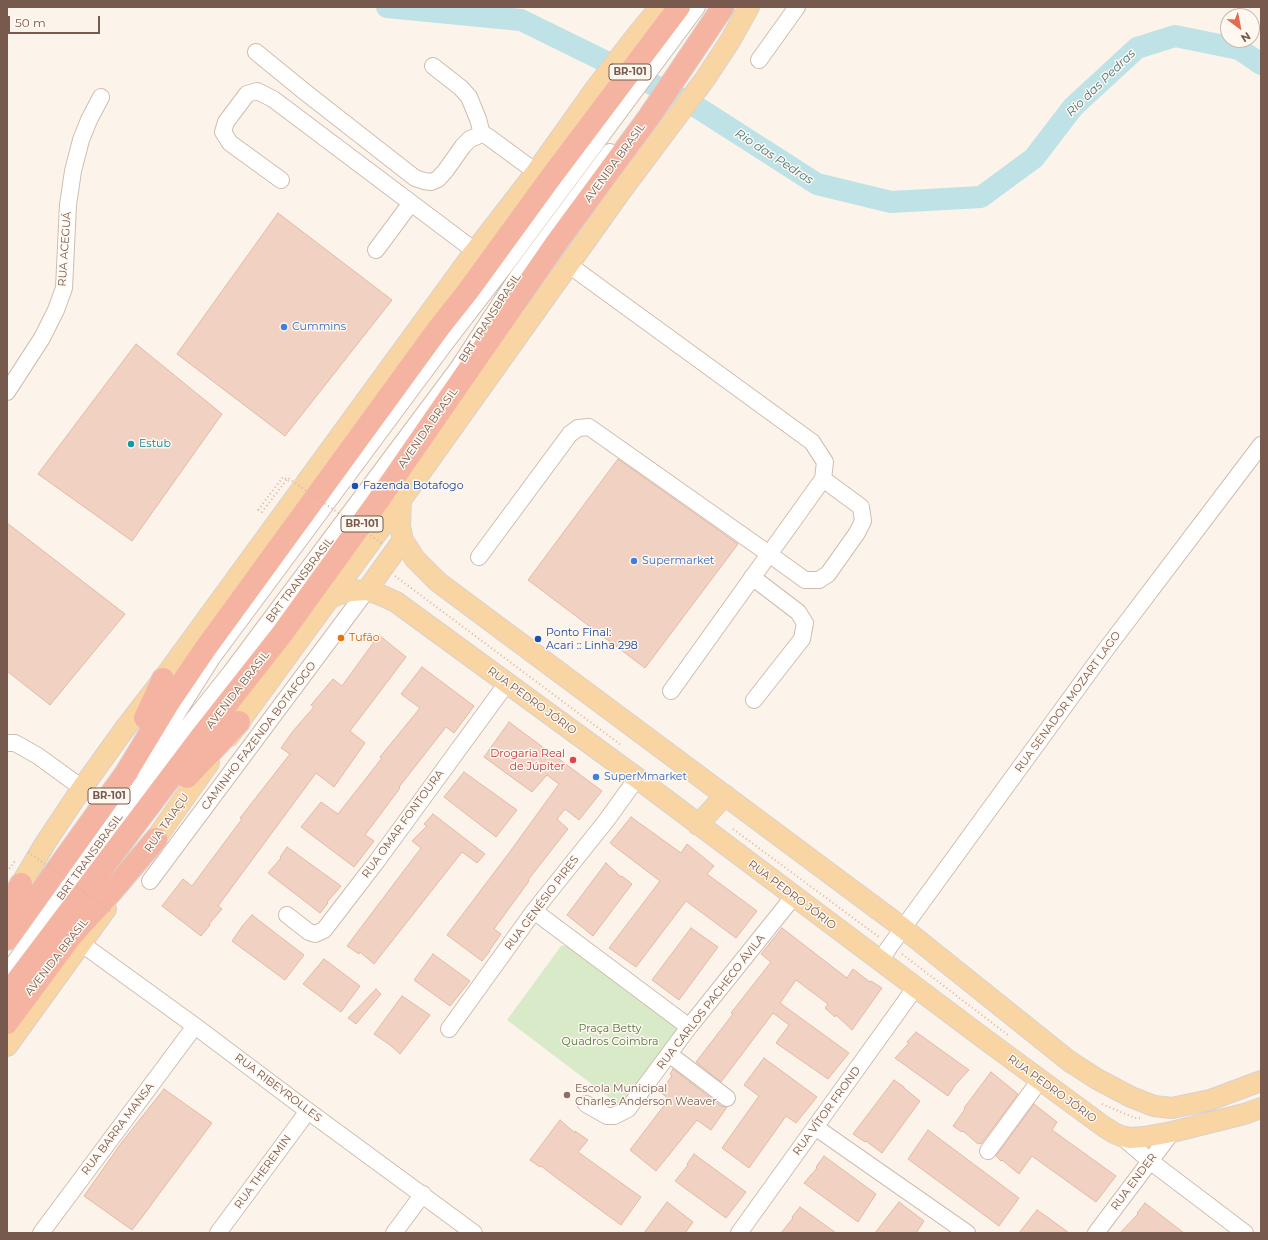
<!DOCTYPE html>
<html>
<head>
<meta charset="utf-8">
<style>
	body { margin:0 }
	#map { position:relative; width:1268px; height:1240px; overflow:hidden; background:#fcf4ea; font-family:Montserrat,sans-serif }
	canvas { display:block }
	.frame { position:absolute; inset:0; border:8px solid #775a4d; pointer-events:none }
	.north { position:absolute; left:1220px; top:8px; width:40px; height:40px; box-sizing:border-box; background:#fff8f1; border:1px solid #c9b9af; border-radius:50%; rotate:148deg; font-size:11px; font-weight:700; line-height:16px; text-align:center; color:#775a4d }
	.north::after { content:''; display:block; margin:auto; width:14px; height:18px; background:#e36b52; clip-path:polygon(50% 0,100% 100%,50% 72%,0 100%) }
	.scale { position:absolute; left:8px; top:16px; width:92px; height:18px; box-sizing:border-box; border:2px solid #775a4d; border-top:0; padding-left:5px; font-size:12px; line-height:14px; white-space:nowrap; color:#775a4d; -webkit-text-stroke:3px #fff8f1; paint-order:stroke }
</style>
</head>
<body>
<div id="map">
<canvas width="1268" height="1240"></canvas>
<div class="frame"></div>
<div class="north">N</div>
<div class="scale">50 m</div>
</div>
<script>
const context = document.querySelector('canvas').getContext('2d');
context.lineJoin = 'round';
function fill(path, color) {
  context.fillStyle = color;
  context.fill(path, 'evenodd');
}
function shape(rows) {
  const path = new Path2D();
  for (const r of rows) {
    path.moveTo(r[0], r[1]);
    for (let i = 2; i < r.length; i += 2) path.lineTo(r[i], r[i + 1]);
  }
  return path;
}
function strokePath(path, color, width, dash) {
  context.strokeStyle = color;
  context.lineWidth = width;
  context.lineCap = dash ? 'butt' : 'round';
  context.setLineDash(dash || []);
  context.stroke(path);
}
function label(font, color, halo, rows, align = 'center') {
  context.font = font + ' Montserrat,sans-serif';
  context.lineWidth = 3;
  context.setLineDash([]);
  context.textBaseline = 'middle';
  context.strokeStyle = halo;
  context.fillStyle = color;
  for (const [text, x, y, turn = 0] of rows) {
    context.save();
    context.translate(x, y);
    context.rotate((+turn || 0) * Math.PI / 180);
    context.textAlign = isNaN(turn) ? turn : align;
    if (halo) context.strokeText(text, 0, 0);
    context.fillText(text, 0, 0);
    context.restore();
  }
}
const green = shape([
	[572,945,682,1025,622,1107,507,1020,561,946]
]);
const river = shape([
	[387,7,521,20,692,104,817,184,891,202,981,197,1034,158,1073,107,1137,48,1175,36,1239,49,1261,64]
]);
const building = shape([
	[278,213,392,300,285,436,177,354,278,213],
	[136,344,222,414,132,541,38,474,136,344],
	[618,459,738,544,645,668,528,580,618,459],
	[7,523,125,614,50,705,7,671,7,523],
	[379,635,406,657,350,731,365,743,334,787,316,773,218,906,222,909,209,924,210,925,201,936,162,906,183,879,192,886,242,819,240,818,290,754,281,748,293,731,314,707,311,705,333,679,342,686,379,635],
	[422,667,474,706,454,733,446,727,399,787,400,788,365,835,374,841,354,867,301,827,321,802,338,814,382,758,380,757,420,708,401,694,422,667],
	[509,722,602,791,579,820,565,809,557,819,568,829,528,880,529,881,494,929,501,934,489,951,490,951,482,961,447,935,509,853,559,784,547,775,532,792,484,757,509,722],
	[464,772,517,810,496,837,444,797,464,772],
	[433,814,485,854,477,863,462,852,374,964,360,952,359,954,347,946,421,848,412,841,427,826,424,824,433,814],
	[631,817,681,853,687,844,714,866,707,874,757,911,736,938,686,901,636,967,609,948,660,881,610,843,631,817],
	[287,847,341,886,327,902,328,903,320,913,268,873,281,858,280,857,287,847],
	[606,863,621,877,622,876,632,884,593,936,567,915,606,863],
	[252,915,304,955,285,980,232,941,243,925,252,915],
	[691,928,718,947,679,1000,652,980,691,928],
	[782,928,847,978,853,969,870,982,871,981,882,988,852,1030,836,1015,835,1017,825,1008,828,1004,796,980,780,1003,849,1053,828,1079,776,1043,789,1025,773,1013,721,1082,696,1062,733,1014,731,1013,771,962,761,954,782,928],
	[433,954,470,981,450,1006,414,980,433,954],
	[324,959,360,986,341,1012,303,984,324,959],
	[376,989,381,994,356,1024,348,1018,376,989],
	[402,996,430,1015,400,1054,390,1045,374,1034,402,996],
	[916,1032,969,1070,956,1084,948,1096,895,1058,909,1043,907,1042,916,1032],
	[764,1058,817,1097,796,1123,786,1116,749,1168,722,1148,759,1096,744,1085,764,1058],
	[673,1069,721,1106,727,1107,711,1130,697,1120,656,1171,630,1150,669,1099,660,1092,672,1076,670,1074,673,1069],
	[991,1072,1018,1094,981,1144,980,1143,978,1144,963,1131,962,1132,953,1126,965,1109,964,1108,991,1072],
	[894,1080,904,1087,904,1088,920,1101,882,1153,866,1141,865,1142,853,1134,894,1080],
	[164,1089,212,1123,162,1190,143,1216,132,1230,84,1196,122,1142,164,1089],
	[1034,1104,1057,1122,1052,1130,1116,1176,1096,1202,1032,1156,1019,1174,1002,1160,1001,1161,996,1156,1034,1104],
	[560,1120,575,1133,575,1131,588,1140,578,1152,641,1197,621,1225,558,1179,541,1166,540,1167,530,1160,560,1120],
	[928,1130,1019,1198,999,1226,908,1159,928,1130],
	[694,1154,746,1192,726,1218,675,1181,688,1165,687,1164,694,1154],
	[824,1156,876,1194,858,1222,804,1183,817,1168,816,1167,824,1156],
	[667,1202,693,1222,685,1233,644,1233,667,1202],
	[899,1202,924,1221,916,1233,875,1233,899,1202],
	[1145,1203,1184,1233,1120,1233,1138,1214,1137,1213,1145,1203],
	[800,1207,836,1233,781,1233,793,1218,792,1217,800,1207],
	[1037,1210,1050,1219,1069,1233,1019,1233,1037,1210]
]);
const path = shape([
	[258,510,283,477,289,481],
	[395,576,621,745],
	[733,829,879,937],
	[7,872,15,861],
	[902,954,1008,1035],
	[1102,1104,1135,1118,1140,1118]
]);
const minor = shape([
	[256,52,305,92,415,178,424,181,431,182,438,179,446,170,463,146,470,139,482,134,487,136,536,172],
	[759,60,797,7],
	[433,66,461,88,469,97,478,119,482,134],
	[281,180,230,143,223,132,226,122,247,94,257,91,273,99,475,251],
	[376,250,411,203],
	[569,265,812,442,825,462,823,479,671,691],
	[7,392,42,338,56,310,64,288,68,205,73,171,81,140,89,120,101,97],
	[479,557,570,434,578,428,589,427,769,554,805,580,819,580,828,574,857,533,863,521,861,507,823,479],
	[752,577,798,612,805,623,802,639,754,700],
	[7,743,15,743,38,756,82,788],
	[142,769,212,658,445,344,508,262,697,7],
	[150,881,367,590],
	[534,911,689,1027],
	[287,915,309,932,315,934,324,930,377,861,507,683],
	[82,944,195,1026,308,1111,474,1233],
	[880,961,890,946,1104,652,1261,445],
	[7,973,145,780,231,672,458,368,518,276,610,152],
	[449,1029,534,911,606,821,637,778],
	[669,1054,727,1098],
	[586,1104,607,1116,614,1116,628,1109,689,1027,794,896],
	[815,1127,967,1233],
	[1121,1136,1150,1161,1245,1233],
	[988,1151,1040,1080],
	[41,1233,195,1026],
	[218,1233,308,1111],
	[394,1233,423,1194],
	[739,1233,915,988],
	[1096,1233,1172,1132]
]);
const major = shape([
	[401,500,400,526,403,540,415,559,438,582,903,928,1069,1061,1097,1079,1131,1097,1154,1106,1172,1108,1210,1100,1261,1081],
	[367,590,403,540],
	[327,600,337,595,351,591,367,590,383,596,396,602,637,778,986,1040,1103,1126,1114,1133,1121,1136,1130,1138,1144,1137,1172,1132,1244,1114,1261,1108],
	[229,736,401,500,619,194,705,79,730,41,749,7],
	[698,825,725,795],
	[147,851,209,763],
	[10,897,21,884,46,842,82,788,126,727,163,679,475,251,536,172,595,89,640,31,660,7],
	[7,1046,106,909]
]);
const highway = shape([
	[145,718,163,679],
	[187,777,239,722],
	[7,910,21,884],
	[7,939,126,773,169,702,205,649,438,329,468,291,551,177,679,7],
	[7,994,201,737,282,634,378,501,557,242,649,117,723,7],
	[7,1023,72,935,112,891,156,839]
]);
const pathBridge = shape([
	[258,510,262,512,288,478,383,544],
	[28,852,110,911]
]);
const markers = [
	[284,327,4,"#3f7fe0"],
	[131,444,4,"#0f9aa8"],
	[355,486,4,"#1a4fb4"],
	[634,561,4,"#3f7fe0"],
	[341,638,4,"#e8710a"],
	[538,639,4,"#1a4fb4"],
	[573,760,4,"#e0444e"],
	[596,777,4,"#3f7fe0"],
	[567,1095,4,"#8d6e63"]
];
const shields = [
	[630,72,42],
	[362,524,42],
	[109,796,42]
];
const shieldNames = [
	["BR-101",630,72],
	["BR-101",362,524],
	["BR-101",109,796]
];
const streetNames = [
	["AVENIDA BRASIL",615,163,-54],
	["RUA ACEGUÁ",65,249,-86],
	["BRT TRANSBRASIL",490,318,-57],
	["AVENIDA BRASIL",428,428,-55],
	["BRT TRANSBRASIL",300,580,-53],
	["AVENIDA BRASIL",238,690,-52],
	["RUA PEDRO JÓRIO",532,701,36],
	["RUA SENADOR MOZART LAGO",1068,702,-54],
	["CAMINHO FAZENDA BOTAFOGO",259,736,-53],
	["RUA TAIAÇU",167,823,-55],
	["RUA OMAR FONTOURA",403,824,-54],
	["BRT TRANSBRASIL",90,857,-54],
	["RUA PEDRO JÓRIO",792,895,37],
	["RUA GENÉSIO PIRES",542,903,-53],
	["AVENIDA BRASIL",57,957,-52],
	["RUA CARLOS PACHECO ÁVILA",711,1002,-52],
	["RUA RIBEYROLLES",278,1088,37],
	["RUA PEDRO JÓRIO",1052,1089,36],
	["RUA VÍTOR FROND",827,1111,-54],
	["RUA BARRA MANSA",118,1129,-53],
	["RUA THEREMIN",263,1172,-54],
	["RUA ENDER",1134,1182,-53]
];
const shopNames = [
	["Cummins",292,327],
	["Supermarket",642,561],
	["SuperMmarket",604,777]
];
const cultureNames = [
	["Estub",139,444]
];
const transitNames = [
	["Fazenda Botafogo",363,486],
	["Ponto Final:",546,633],
	["Acari :: Linha 298",546,646]
];
const foodNames = [
	["Tufão",349,638]
];
const healthNames = [
	["Drogaria Real",565,754],
	["de Júpiter",565,767]
];
const parkNames = [
	["Praça Betty",610,1029],
	["Quadros Coimbra",610,1042]
];
const educationNames = [
	["Escola Municipal",575,1089],
	["Charles Anderson Weaver",575,1102]
];
const waterNames = [
	["Rio das Pedras",1101,83,-44],
	["Rio das Pedras",774,157,33]
];
fill(green, '#d8eac8');
strokePath(river, '#bee2e6', 22);
fill(building, '#f1d2c2');
strokePath(building, '#e4b8a2', 1);
strokePath(minor, '#cfbcaf', 18);
strokePath(major, '#d9d1cd', 22);
strokePath(highway, '#d9d1cd', 24);
strokePath(path, '#d7b5a4', 2, [1, 3]);
strokePath(minor, '#fff', 16);
strokePath(major, '#f9d5a4', 20);
strokePath(highway, '#f5b4a2', 22);
strokePath(pathBridge, '#d7b5a4', 2, [1, 3]);
for (const [x, y, r, color] of markers) {
  const dot = new Path2D();
  dot.arc(x, y, r, 0, 2 * Math.PI);
  context.fillStyle = color;
  context.fill(dot);
  strokePath(dot, '#fff8f1', 1.5);
}
for (const [x, y, w] of shields) {
  const box = new Path2D();
  box.roundRect(x - w / 2, y - 8, w, 16, 3);
  context.fillStyle = '#fff8f1';
  context.fill(box);
  strokePath(box, '#775a4d', 1);
}
label('bold 10px', '#775a4d', null, shieldNames);
label('11px', '#775a4d', '#fff8f1', streetNames);
label('11px', '#366cbe', '#fff8f1', shopNames, 'left');
label('11px', '#0d838f', '#fff8f1', cultureNames, 'left');
label('11px', '#164399', '#fff8f1', transitNames, 'left');
label('11px', '#c56008', '#fff8f1', foodNames, 'left');
label('11px', '#be3a42', '#fff8f1', healthNames, 'right');
label('11px', '#547742', '#fff8f1', parkNames);
label('11px', '#785e54', '#fff8f1', educationNames, 'left');
label('italic 12px', '#437b83', '#fff8f1', waterNames);
</script>
</body>
</html>
